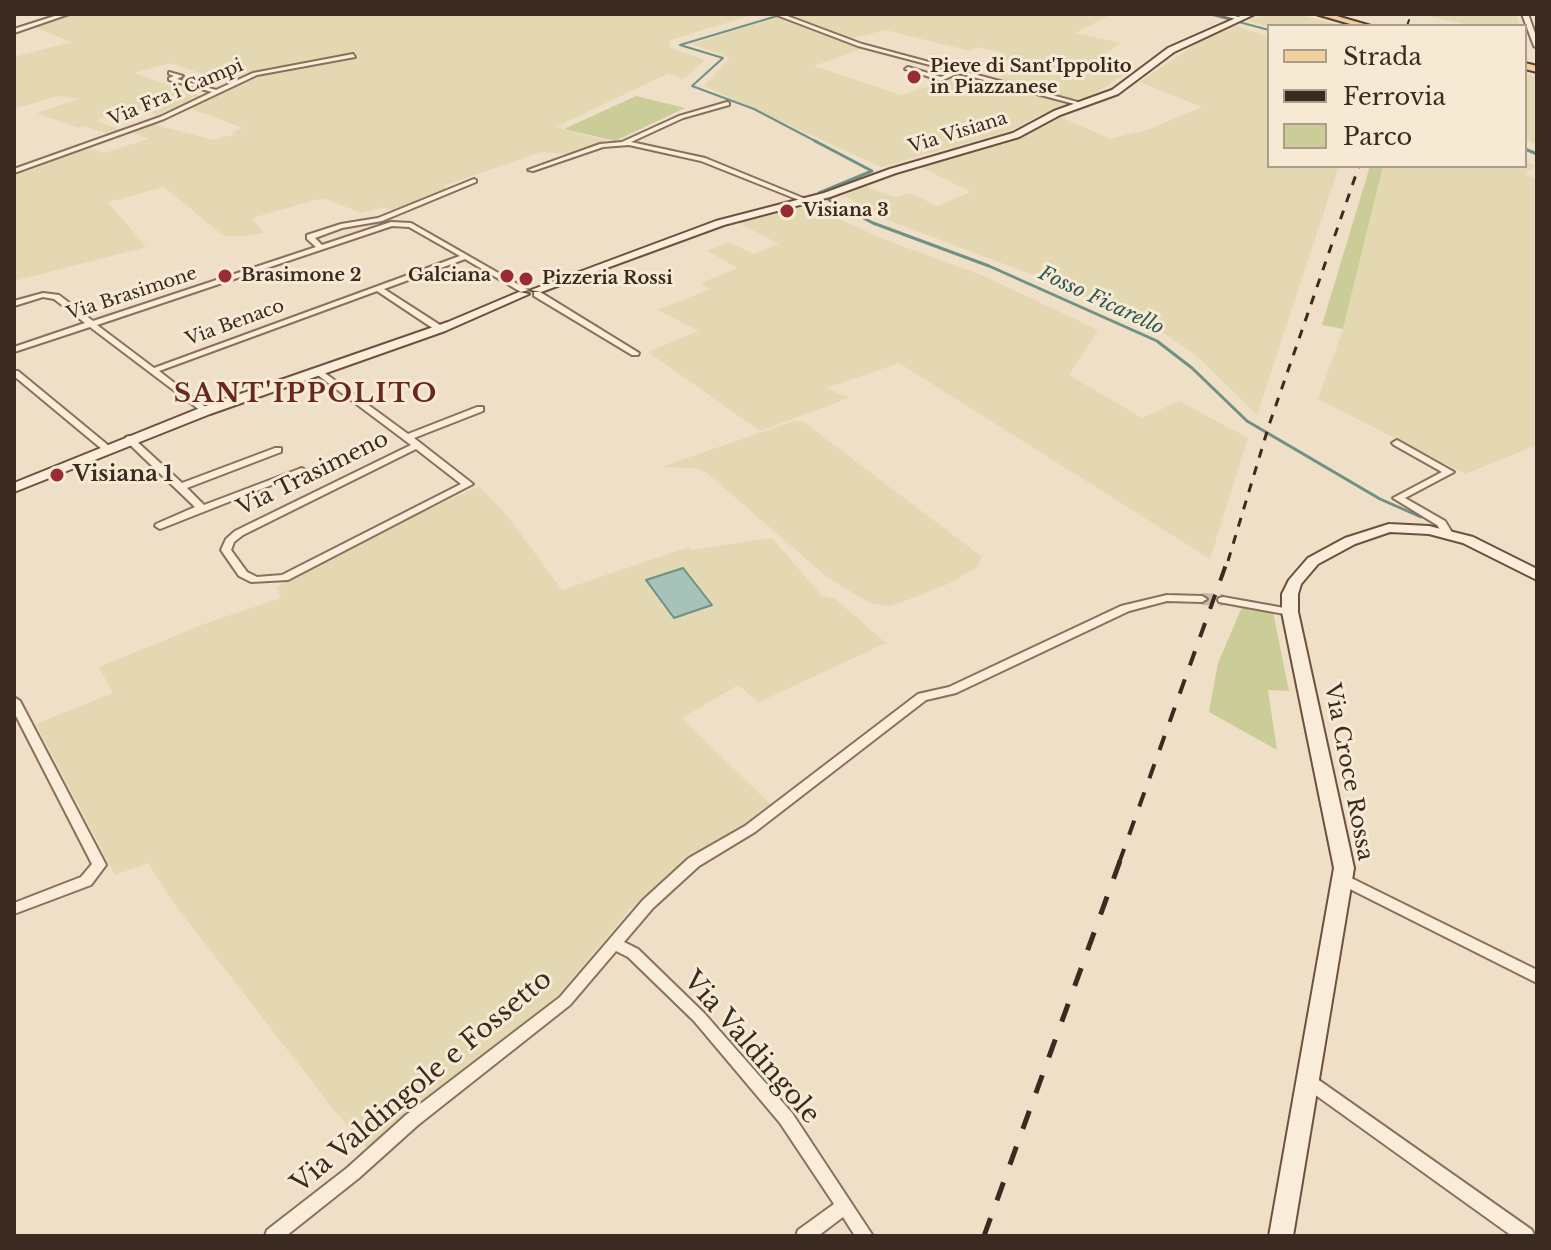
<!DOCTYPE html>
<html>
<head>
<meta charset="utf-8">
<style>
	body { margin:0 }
	#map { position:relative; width:1551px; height:1250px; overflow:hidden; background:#eedfc6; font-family:"Libre Baskerville",serif }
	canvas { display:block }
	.frame { position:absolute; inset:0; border:16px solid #3a2a1f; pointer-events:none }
	.legend { position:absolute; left:1267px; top:24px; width:260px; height:144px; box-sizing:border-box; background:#f6ead5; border:2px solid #ab9d8c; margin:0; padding:10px 14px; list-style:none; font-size:24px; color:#3a2a1f }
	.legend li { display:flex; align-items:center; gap:16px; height:40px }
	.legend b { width:40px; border:2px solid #ab9d8c }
</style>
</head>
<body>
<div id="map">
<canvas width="1551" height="1250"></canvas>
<div class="frame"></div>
<ul class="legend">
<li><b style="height:10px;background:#f1d09e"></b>Strada</li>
<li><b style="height:10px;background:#3a2a1f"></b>Ferrovia</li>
<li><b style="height:22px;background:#cbcd99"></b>Parco</li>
</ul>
</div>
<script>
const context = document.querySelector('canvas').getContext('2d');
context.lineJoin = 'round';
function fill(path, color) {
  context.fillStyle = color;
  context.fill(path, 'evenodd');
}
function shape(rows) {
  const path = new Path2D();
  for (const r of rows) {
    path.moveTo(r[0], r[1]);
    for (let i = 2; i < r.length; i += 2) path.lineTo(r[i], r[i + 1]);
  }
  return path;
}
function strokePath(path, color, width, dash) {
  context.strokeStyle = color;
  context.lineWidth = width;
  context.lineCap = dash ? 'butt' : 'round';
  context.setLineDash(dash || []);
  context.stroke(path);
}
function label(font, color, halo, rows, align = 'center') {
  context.font = font + ' "Libre Baskerville",serif';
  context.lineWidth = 6;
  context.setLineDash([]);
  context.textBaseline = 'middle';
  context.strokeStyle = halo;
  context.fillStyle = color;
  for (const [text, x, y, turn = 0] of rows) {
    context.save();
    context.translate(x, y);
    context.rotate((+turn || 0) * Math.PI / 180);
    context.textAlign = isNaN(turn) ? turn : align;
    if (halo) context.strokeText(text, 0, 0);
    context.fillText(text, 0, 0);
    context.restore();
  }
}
const farmland = shape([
	[71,14,756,14,670,40,669,47,705,60,682,80,669,73,556,127,607,141,566,154,541,152,443,186,452,191,395,211,383,207,361,213,323,198,252,218,263,233,244,236,224,236,164,187,108,202,146,247,14,281,14,176,90,148,104,153,148,139,133,132,153,124,213,140,235,134,232,132,243,128,181,105,157,115,126,106,105,112,110,115,96,121,121,130,110,134,84,126,78,128,37,113,78,99,58,96,14,109,14,57,71,42,35,27],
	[170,63,236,85,206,98,134,73],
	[787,14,1112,14,1075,33,1122,43,1099,57,1121,62,1109,71,1124,75,1087,98,1074,99,1006,132,881,167,704,86,730,58,692,44],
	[885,30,970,51,978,47,1005,53,998,58,1024,63,990,82,963,75,901,95,814,66,869,46,850,39],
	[1271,14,1295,14,1343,26,1269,27,1246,20],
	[1516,14,1520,26,1472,26,1423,15],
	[1237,26,1269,37,1269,166,1339,166,1257,415,1197,356,1162,332,1049,281,885,219,844,195,865,186,894,197,910,193,937,206,971,192,919,166,1022,135,1057,115,1110,139,1150,129,1202,107,1140,82,1203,39],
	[1525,74,1537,77,1537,145,1525,139],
	[1525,161,1536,166,1525,174,1537,179,1537,445,1465,474,1318,399,1343,329,1383,166,1525,166],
	[807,204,883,239,984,276,1098,330,1069,375,1142,418,1179,401,1248,438,1210,559,899,363,826,388,849,398,760,431,648,352,699,331,658,310,710,289,701,283,737,268,707,251,727,242,754,254,779,244,737,222],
	[794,421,802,421,981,556,979,566,948,584,900,603,889,606,868,602,827,577,707,473,694,468,661,467],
	[479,486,509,518,562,590,689,547,691,550,772,538,822,596,835,599,886,643,759,702,738,685,682,718,773,807,696,856,629,910,562,991,524,1026,367,1148,334,1110,172,901,148,863,115,875,36,724,113,693,99,667,204,624,281,598,277,587,403,521]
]);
const green = shape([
	[636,96,685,108,615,141,564,129],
	[1370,166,1383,166,1343,329,1322,325],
	[1242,607,1273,612,1289,691,1268,690,1277,750,1209,712,1218,663]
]);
const water = shape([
	[683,568,712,605,674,618,646,580,683,568]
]);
const streamFar1 = shape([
	[771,14,777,16,680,45,723,58,692,86,754,109,819,143],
	[1209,14,1269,30]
]);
const stream = shape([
	[815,141,872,171,819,193],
	[1525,149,1537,154],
	[829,200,873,223,989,266,1157,341,1192,368,1247,421,1380,499,1421,517]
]);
const streetTunnel = shape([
	[1202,599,1223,600]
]);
const street = shape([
	[61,14,69,14,14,33,14,29,61,14],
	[774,14,782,14,862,44,1085,104,1082,106,958,73,943,80,939,80,905,69,908,67,941,77,953,71,858,46,774,14],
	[1218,14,1228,14,1242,18,1239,20,1218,14],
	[1522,14,1528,14,1537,39,1537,48,1534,46,1522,14],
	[353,54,355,57,257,75,164,119,14,173,14,169,160,117,212,92,169,80,169,78,174,76,169,74,169,72,183,76,177,79,216,90,253,73,353,54],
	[727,102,729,103,729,105,683,118,631,142,705,158,808,200,808,202,804,202,701,161,629,145,603,147,533,171,528,170,600,144,622,142,679,116,727,102],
	[474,179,476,180,476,182,382,221,342,228,315,238,322,245,391,222,411,223,528,290,521,292,465,259,384,289,440,325,440,329,434,329,377,291,159,371,208,409,209,411,205,414,90,327,14,352,14,347,85,323,54,299,43,297,14,306,14,301,43,293,59,295,93,321,316,247,307,239,307,235,341,224,378,218,474,179],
	[392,226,409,227,460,256,154,368,97,325,392,226],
	[534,292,540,292,639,353,638,355,632,355,534,296,534,292],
	[318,368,408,434,477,407,483,407,483,411,414,438,473,484,288,580,251,582,239,576,221,550,226,539,235,531,411,445,315,373,315,369,318,368],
	[416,449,461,484,282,575,257,577,247,572,231,550,234,542,243,535,416,449],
	[14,371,18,371,109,446,109,450,103,450,14,376,14,371],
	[129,436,132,437,182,483,275,448,281,448,281,452,187,488,204,505,299,469,302,468,307,471,160,529,155,526,156,524,195,507,126,441,126,437,129,436],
	[1397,440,1454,472,1405,498,1445,521,1453,534,1452,536,1444,536,1437,525,1393,498,1442,472,1394,445,1392,443,1397,440],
	[1167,595,1202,596,1207,599,1202,602,1167,601,1129,611,956,693,926,700,755,832,699,866,653,908,624,942,638,949,704,1013,792,1113,873,1236,855,1236,843,1217,818,1236,796,1236,798,1230,834,1204,780,1123,694,1021,628,957,616,951,570,1005,418,1125,359,1178,286,1236,265,1236,267,1230,347,1168,406,1115,560,997,643,900,689,858,745,826,918,694,949,687,1121,606,1167,595],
	[1223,597,1290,609,1295,612,1290,615,1219,602,1218,600,1219,598,1223,597],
	[14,697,20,701,106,865,91,885,14,914,14,903,81,877,92,864,14,712,14,697],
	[1343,874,1537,970,1537,983,1338,883,1336,879,1338,875,1343,874],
	[1308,1074,1313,1076,1532,1230,1534,1236,1512,1236,1303,1086,1300,1081,1303,1076,1308,1074]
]);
const secondary = shape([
	[1245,14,1255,14,1174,52,1118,94,1060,115,1019,137,896,173,830,197,724,225,541,292,531,290,716,221,824,193,890,169,1013,133,1054,111,1112,90,1168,48,1245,14],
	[519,292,529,294,445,331,210,414,14,492,14,483,200,408,448,322,519,292],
	[1389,524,1429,526,1473,537,1537,569,1537,580,1463,543,1429,534,1390,532,1355,544,1318,564,1301,584,1298,594,1298,612,1354,868,1293,1236,1269,1236,1334,868,1282,612,1282,594,1289,580,1308,558,1345,538,1389,524]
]);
const primary = shape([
	[1316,14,1330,14,1371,26,1357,26,1316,14],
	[1525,63,1537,66,1537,72,1525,69,1525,63]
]);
const railFar3 = shape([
	[1407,26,1411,14]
]);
const railFar2 = shape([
	[1228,561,1269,425,1359,166]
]);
const railFar1 = shape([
	[1119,863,1228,559]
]);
const rail = shape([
	[984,1236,1120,861]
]);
const markers = [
	[914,77,8,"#992b35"],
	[787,211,8,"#992b35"],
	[225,276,8,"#992b35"],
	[507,276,8,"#992b35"],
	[526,279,8,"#992b35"],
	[57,475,8,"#992b35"]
];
const farPoinames = [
	["Pieve di Sant'Ippolito",930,67],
	["in Piazzanese",930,88],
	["Visiana 3",803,211],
	["Brasimone 2",241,276],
	["Galciana",491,276,"right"],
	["Pizzeria Rossi",542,279]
];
const farStreetnames = [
	["Via Fra i Campi",176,93,-23],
	["Via Visiana",958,133,-17],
	["Via Brasimone",132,294,-18],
	["Via Benaco",235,323,-20]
];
const farWaternames = [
	["Fosso Ficarello",1101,301,25]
];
const streetNames = [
	["Via Trasimeno",313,474,-26],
	["Via Croce Rossa",1348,772,79]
];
const poiNames = [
	["Visiana 1",73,475]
];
const farDistrictnames = [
	["SANT'IPPOLITO",306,395]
];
const nearStreetnames = [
	["Via Valdingole",751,1048,49],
	["Via Valdingole e Fossetto",422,1082,-40]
];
fill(farmland, '#e4d8b3');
fill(green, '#cbcd99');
fill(water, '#a7c2b8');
strokePath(water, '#6e9185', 2);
strokePath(streamFar1, '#6e9185', 2);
strokePath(stream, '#6e9185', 3);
strokePath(streetTunnel, '#cabba5', 12, [12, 6]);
strokePath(street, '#8a705b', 4);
strokePath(secondary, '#6c513e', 4);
strokePath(primary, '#583f2f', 4);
fill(street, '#f9edd9');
fill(secondary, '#f9edd9');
fill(primary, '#f1d09e');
strokePath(railFar3, '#3a2a1f', 2, [7, 7]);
strokePath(railFar2, '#3a2a1f', 3, [9, 9]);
strokePath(railFar1, '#3a2a1f', 4, [15, 15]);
strokePath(rail, '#3a2a1f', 5, [19, 19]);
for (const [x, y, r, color] of markers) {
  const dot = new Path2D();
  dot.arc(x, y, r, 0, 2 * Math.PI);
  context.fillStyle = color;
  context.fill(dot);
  strokePath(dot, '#f6ead5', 3);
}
label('bold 18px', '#3a2a1f', '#f6ead5', farPoinames, 'left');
label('18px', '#3a2a1f', '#f6ead5', farStreetnames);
label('italic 20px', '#2f5a53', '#f6ead5', farWaternames);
label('22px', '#3a2a1f', '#f6ead5', streetNames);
label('bold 22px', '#3a2a1f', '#f6ead5', poiNames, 'left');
context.letterSpacing = '2px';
label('bold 26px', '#67281f', '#f6ead5', farDistrictnames);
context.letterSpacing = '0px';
label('26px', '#3a2a1f', '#f6ead5', nearStreetnames);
</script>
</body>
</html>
